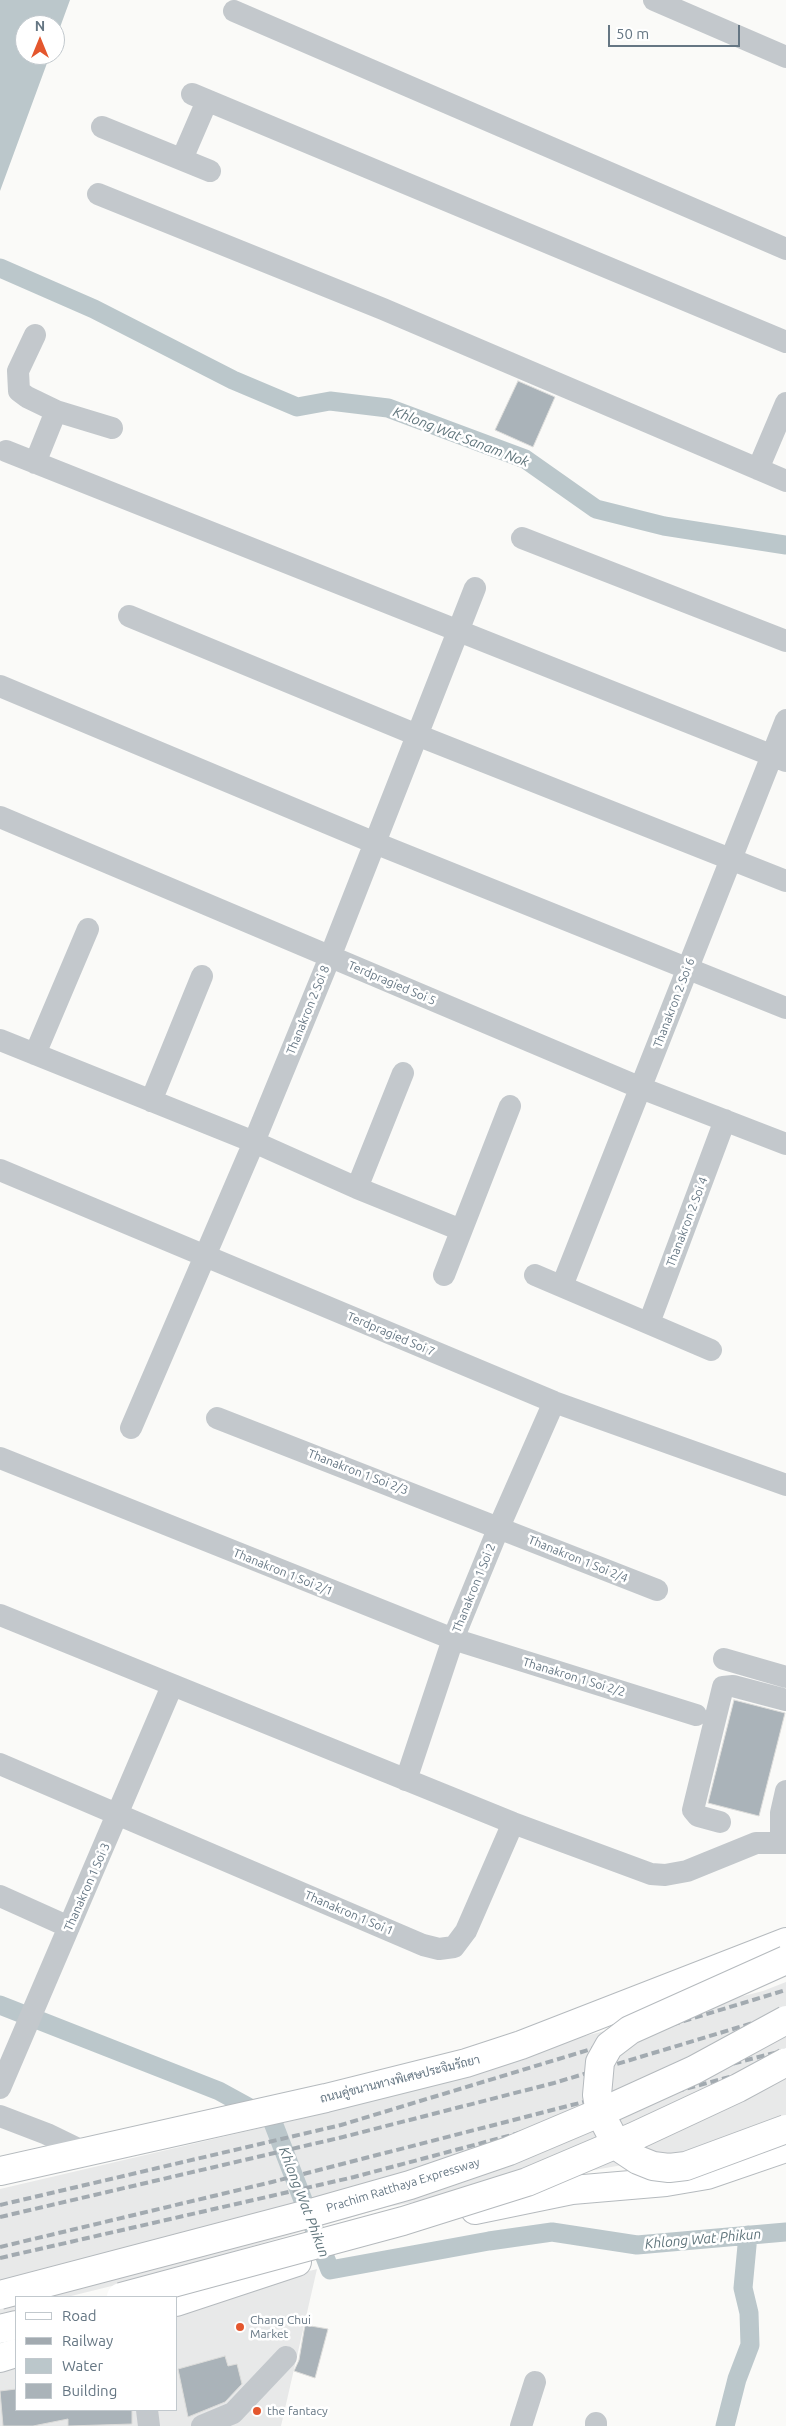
<!DOCTYPE html>
<html>
<head>
<meta charset="utf-8">
<style>
	body { margin:0 }
	#map { position:relative; width:786px; height:2426px; overflow:hidden; background:#fafaf8; font-family:Ubuntu,sans-serif }
	canvas { display:block }
	.legend { position:absolute; left:15px; top:2296px; width:162px; height:115px; box-sizing:border-box; background:#fff; border:1px solid #c1c8cd; margin:0; padding:6px 9px; list-style:none; font-size:15px; color:#657683 }
	.legend li { display:flex; align-items:center; gap:10px; height:25px }
	.legend b { width:25px; border:1px solid #c1c8cd }
	.north { position:absolute; left:15px; top:15px; width:50px; height:50px; box-sizing:border-box; background:#fff; border:1px solid #c1c8cd; border-radius:50%; rotate:0deg; font-size:14px; font-weight:700; line-height:20px; text-align:center; color:#657683 }
	.north::after { content:''; display:block; margin:auto; width:18px; height:22px; background:#e4572e; clip-path:polygon(50% 0,100% 100%,50% 72%,0 100%) }
	.scale { position:absolute; left:608px; top:25px; width:132px; height:22px; box-sizing:border-box; border:2px solid #657683; border-top:0; padding-left:6px; font-size:15px; line-height:18px; white-space:nowrap; color:#657683; -webkit-text-stroke:4px #fff; paint-order:stroke }
</style>
</head>
<body>
<div id="map">
<canvas width="786" height="2426"></canvas>
<ul class="legend">
<li><b style="height:6px;background:#fff"></b>Road</li>
<li><b style="height:6px;background:#a2aab0"></b>Railway</li>
<li><b style="height:14px;background:#bbc7cb"></b>Water</li>
<li><b style="height:14px;background:#aab3b9"></b>Building</li>
</ul>
<div class="north">N</div>
<div class="scale">50 m</div>
</div>
<script>
const context = document.querySelector('canvas').getContext('2d');
context.lineJoin = 'round';
function fill(path, color) {
  context.fillStyle = color;
  context.fill(path, 'evenodd');
}
function shape(rows) {
  const path = new Path2D();
  for (const r of rows) {
    path.moveTo(r[0], r[1]);
    for (let i = 2; i < r.length; i += 2) path.lineTo(r[i], r[i + 1]);
  }
  return path;
}
function strokePath(path, color, width, dash) {
  context.strokeStyle = color;
  context.lineWidth = width;
  context.lineCap = dash ? 'butt' : 'round';
  context.setLineDash(dash || []);
  context.stroke(path);
}
function label(font, color, halo, rows, align = 'center') {
  context.font = font + ' Ubuntu,Sarabun,sans-serif';
  context.lineWidth = 5;
  context.setLineDash([]);
  context.textBaseline = 'middle';
  context.strokeStyle = halo;
  context.fillStyle = color;
  for (const [text, x, y, turn = 0] of rows) {
    context.save();
    context.translate(x, y);
    context.rotate((+turn || 0) * Math.PI / 180);
    context.textAlign = isNaN(turn) ? turn : align;
    if (halo) context.strokeText(text, 0, 0);
    context.fillText(text, 0, 0);
    context.restore();
  }
}
const built = shape([
	[786,1982,786,2116,684,2154,387,2207,132,2281,67,2297,16,2297,16,2310,0,2314,0,2189,312,2116,470,2075,573,2039,763,1991],
	[317,2269,281,2426,0,2426,0,2353,16,2348,16,2410,176,2410,176,2306]
]);
const water = shape([
	[0,0,70,0,55,41,55,25,25,25,25,55,50,55,0,191]
]);
const canal = shape([
	[0,268,94,309,233,380,297,407,330,401,388,408,525,459,596,509,664,526,786,545],
	[0,2005,219,2091,272,2120,330,2270,489,2241,552,2232,637,2245,786,2232],
	[725,2426,737,2379,750,2345,749,2313,743,2288,748,2235]
]);
const building = shape([
	[518,381,555,397,533,447,495,430,518,381],
	[734,1700,785,1713,759,1816,708,1803,734,1700],
	[305,2325,328,2329,315,2378,294,2371,299,2360,305,2325],
	[225,2356,228,2366,237,2364,242,2384,225,2402,188,2417,178,2369,225,2356],
	[16,2389,16,2410,132,2410,132,2424,68,2426,68,2419,33,2426,3,2426,0,2391,16,2389]
]);
const minor = shape([
	[654,0,786,57],
	[234,11,786,249],
	[192,94,786,342],
	[102,127,210,171],
	[182,159,207,101],
	[98,194,383,309,786,481],
	[35,335,18,371,19,391,27,397,56,411,35,463],
	[56,411,112,428],
	[6,451,786,761],
	[758,469,786,403],
	[522,538,786,641],
	[129,616,417,735,786,881],
	[0,686,375,843,786,1008],
	[0,817,641,1088,786,1144],
	[0,1040,254,1142,357,1188,461,1230],
	[35,1054,88,929],
	[151,1101,202,976],
	[0,1170,554,1402,786,1485],
	[357,1188,403,1073],
	[444,1275,510,1106],
	[535,1275,711,1350],
	[562,1286,786,720],
	[649,1323,725,1120],
	[217,1418,657,1590],
	[131,1428,254,1142,330,957,475,588],
	[0,1458,453,1639,696,1715],
	[0,1615,513,1823,651,1874,665,1875,687,1871,756,1843,786,1843],
	[724,1659,786,1677],
	[0,1764,423,1945,439,1949,454,1947,466,1931,513,1823],
	[406,1780,453,1639,499,1527,554,1402],
	[720,1822,698,1816,693,1810,723,1687,733,1686,786,1700],
	[781,1843,781,1813,786,1791],
	[0,1896,69,1927],
	[0,2088,172,1686],
	[0,2116,47,2134,84,2152],
	[147,2410,149,2426],
	[202,2426,233,2413,286,2357],
	[521,2426,535,2382],
	[596,2426,596,2423]
]);
const major = shape([
	[0,2171,326,2098,466,2063,521,2045,786,1942],
	[475,2210,572,2190,666,2182,707,2175,786,2148],
	[176,2302,297,2262],
	[0,2358,16,2353]
]);
const highway = shape([
	[0,2329,16,2325]
]);
const rail = shape([
	[0,2205,341,2125,786,1990],
	[0,2217,343,2137,554,2083,786,2013],
	[0,2247,272,2182,786,2050],
	[0,2258,354,2177,786,2062]
]);
const majorBridge = shape([
	[786,1960,630,2030,609,2046,600,2062,597,2095,600,2113,611,2134,623,2150,638,2160,653,2166,669,2168,686,2166,786,2129]
]);
const highwayBridge = shape([
	[0,2295,304,2215,410,2185,509,2151,606,2110,694,2070,786,2020],
	[121,2297,403,2221,527,2182,633,2137,738,2088,786,2062]
]);
const markers = [
	[240,2327,5,"#e4572e"],
	[257,2411,5,"#e4572e"]
];
const streetNames = [
	["Terdpragied Soi 5",392,983,23],
	["Thanakron 2 Soi 6",674,1003,-69],
	["Thanakron 2 Soi 8",308,1010,-68],
	["Thanakron 2 Soi 4",687,1222,-69],
	["Terdpragied Soi 7",391,1334,23],
	["Thanakron 1 Soi 2/3",358,1472,21],
	["Thanakron 1 Soi 2/4",578,1559,22],
	["Thanakron 1 Soi 2/1",283,1572,22],
	["Thanakron 1 Soi 2",474,1588,-68],
	["Thanakron 1 Soi 2/2",574,1677,17],
	["Thanakron 1 Soi 3",87,1887,-66],
	["Thanakron 1 Soi 1",349,1913,23],
	["ถนนคู่ขนานทางพิเศษประจิมรัถยา",400,2079,-14],
	["Prachim Ratthaya Expressway",403,2185,-17]
];
const poiNames = [
	["Chang Chui",250,2320],
	["Market",250,2334],
	["the fantacy",267,2411]
];
const waterNames = [
	["Khlong Wat Sanam Nok",461,437,21],
	["Khlong Wat Phikun",304,2202,69],
	["Khlong Wat Phikun",703,2239,-5]
];
fill(built, '#e8e9e9');
fill(water, '#bbc7cb');
strokePath(canal, '#bbc7cb', 19);
fill(building, '#aab3b9');
strokePath(building, '#dcdcda', 1);
strokePath(major, '#b5babe', 30);
strokePath(highway, '#b4b9bd', 30);
strokePath(minor, '#c3c8cc', 22);
strokePath(major, '#fff', 28);
strokePath(highway, '#fff', 28);
strokePath(rail, '#a2aab0', 4, [8, 4]);
strokePath(majorBridge, '#b5babe', 30, []);
strokePath(highwayBridge, '#b4b9bd', 30, []);
strokePath(majorBridge, '#fff', 28);
strokePath(highwayBridge, '#fff', 28);
for (const [x, y, r, color] of markers) {
  const dot = new Path2D();
  dot.arc(x, y, r, 0, 2 * Math.PI);
  context.fillStyle = color;
  context.fill(dot);
  strokePath(dot, '#fff', 2);
}
label('12px', '#657683', '#fff', streetNames);
label('12px', '#657683', '#fff', poiNames, 'left');
label('italic 14px', '#60757c', '#fff', waterNames);
</script>
</body>
</html>
